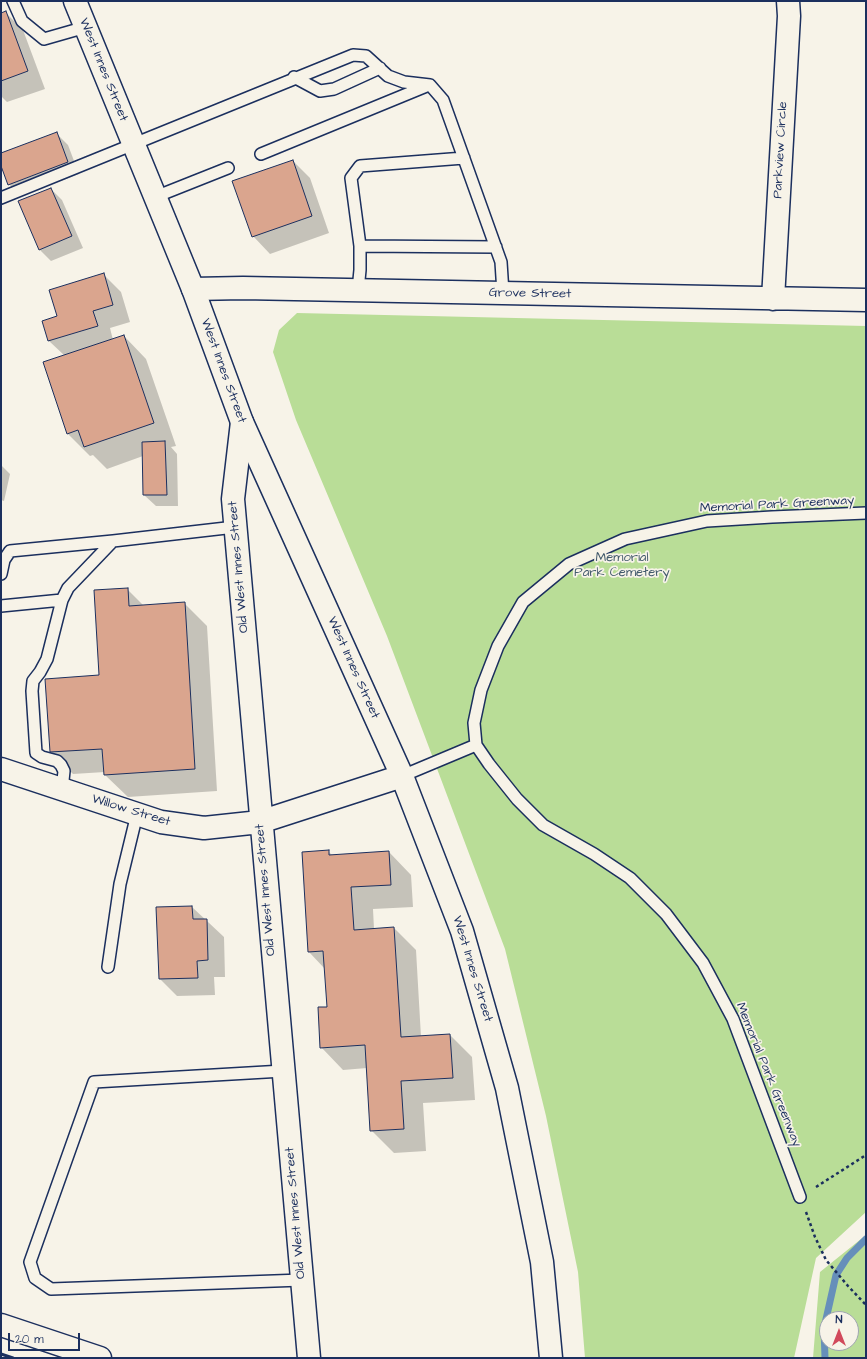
<!DOCTYPE html>
<html>
<head>
<meta charset="utf-8">
<style>
	body { margin:0 }
	#map { position:relative; width:867px; height:1359px; overflow:hidden; background:#f7f3e8; font-family:"Architects Daughter",sans-serif }
	canvas { display:block }
	.frame { position:absolute; inset:0; border:2px solid #1b2f5e; pointer-events:none }
	.north { position:absolute; left:819px; top:1311px; width:40px; height:40px; box-sizing:border-box; background:#f7f3e8; border:1px solid #9fa5b1; border-radius:50%; rotate:0deg; font-size:11px; font-weight:700; line-height:16px; text-align:center; color:#1b2f5e }
	.north::after { content:''; display:block; margin:auto; width:14px; height:18px; background:#d1495b; clip-path:polygon(50% 0,100% 100%,50% 72%,0 100%) }
	.scale { position:absolute; left:8px; top:1333px; width:72px; height:18px; box-sizing:border-box; border:2px solid #1b2f5e; border-top:0; padding-left:5px; font-size:12px; line-height:14px; white-space:nowrap; color:#1b2f5e; -webkit-text-stroke:3px #f7f3e8; paint-order:stroke }
</style>
</head>
<body>
<div id="map">
<canvas width="867" height="1359"></canvas>
<div class="frame"></div>
<div class="north">N</div>
<div class="scale">20 m</div>
</div>
<script>
const context = document.querySelector('canvas').getContext('2d');
context.lineJoin = 'round';
function fill(path, color) {
  context.fillStyle = color;
  context.fill(path, 'evenodd');
}
function shape(rows) {
  const path = new Path2D();
  for (const r of rows) {
    path.moveTo(r[0], r[1]);
    for (let i = 2; i < r.length; i += 2) path.lineTo(r[i], r[i + 1]);
  }
  return path;
}
function strokePath(path, color, width, dash) {
  context.strokeStyle = color;
  context.lineWidth = width;
  context.lineCap = dash ? 'butt' : 'round';
  context.setLineDash(dash || []);
  context.stroke(path);
}
function label(font, color, halo, rows, align = 'center') {
  context.font = font + ' "Architects Daughter",sans-serif';
  context.lineWidth = 3.5;
  context.setLineDash([]);
  context.textBaseline = 'middle';
  context.strokeStyle = halo;
  context.fillStyle = color;
  for (const [text, x, y, turn = 0] of rows) {
    context.save();
    context.translate(x, y);
    context.rotate((+turn || 0) * Math.PI / 180);
    context.textAlign = isNaN(turn) ? turn : align;
    if (halo) context.strokeText(text, 0, 0);
    context.fillText(text, 0, 0);
    context.restore();
  }
}
const green = shape([
	[297,313,866,326,866,1212,816,1258,794,1358,585,1358,578,1272,546,1116,505,949,387,636,296,420,273,352,279,330],
	[866,1235,866,1358,813,1358,820,1272],
	[827,1319,851,1319,851,1343,827,1343]
]);
const shadow = shape([
	[5,12,23,30,45,89,7,102,1,96,1,14],
	[56,133,68,145,79,174,21,196,9,184,1,163,1,154],
	[293,161,310,178,329,233,270,254,253,236],
	[51,189,62,200,83,248,51,261,40,250],
	[103,274,121,292,130,322,110,328,113,340,124,336,146,359,176,446,171,447,177,454,178,506,156,506,144,495,143,456,107,469,93,455,90,456,68,434,65,356,49,341,44,321,58,317],
	[1,465,10,474,4,501,1,500],
	[127,589,144,606,184,603,207,626,217,791,128,797,105,775,105,772,73,774,51,752,101,676],
	[328,851,333,856,389,852,411,875,413,907,373,909,374,929,394,928,416,950,421,1037,450,1035,472,1057,475,1100,423,1103,426,1151,394,1153,371,1130,367,1068,343,1070,321,1047,328,1008,325,969,309,952],
	[192,907,224,937,225,977,214,977,215,995,177,996,160,979]
]);
const stream = shape([
	[825,1358,824,1328,836,1275,847,1258,866,1239]
]);
const building = shape([
	[6,11,28,71,1,81,1,13,6,11],
	[57,132,68,162,8,185,1,166,1,153,57,132],
	[293,160,312,216,252,237,232,181,293,160],
	[51,188,72,236,39,250,18,201,51,188],
	[104,273,113,305,93,311,98,326,48,341,42,321,57,316,49,290,104,273],
	[124,335,154,423,84,447,78,430,67,434,43,362,124,335],
	[165,441,167,495,143,495,142,442,165,441],
	[128,588,129,606,185,602,195,769,104,775,102,749,50,752,45,679,99,675,94,590,128,588],
	[329,850,329,855,389,851,391,885,351,887,354,930,394,927,401,1037,450,1034,453,1078,401,1081,404,1129,370,1131,365,1045,320,1048,318,1007,327,1007,323,951,308,952,302,852,329,850],
	[192,906,193,919,207,919,208,960,197,961,198,978,159,979,156,907,192,906]
]);
const path = shape([
	[816,1187,866,1155],
	[806,1212,815,1237,826,1260,848,1286,866,1305]
]);
const lane = shape([
	[13,1,22,21,44,39,86,27],
	[294,77,320,91,334,89,380,68],
	[261,154,429,85],
	[155,197,228,168],
	[1,198,353,55,366,56,388,76,404,82,430,85,443,100,501,262,503,293],
	[360,246,351,178,360,166,464,158],
	[358,290,360,270,360,246,496,247],
	[1,574,4,560,10,551,113,541,235,527],
	[62,600,47,659,40,672,33,681,32,691,36,753,42,757,57,761,61,765,64,771,62,790],
	[1,606,62,600,68,588,113,541],
	[402,776,476,745],
	[108,967,120,884,137,814],
	[283,1071,94,1082,30,1262,35,1278,51,1289,302,1280],
	[800,1197,733,1019,703,963,666,914,630,878,594,854,543,825,517,799,489,764,476,745,474,723,481,690,498,646,523,602,569,564,625,539,707,521,772,517,866,513]
]);
const street = shape([
	[193,289,243,288,866,300],
	[773,299,789,16,788,1],
	[242,422,233,499,309,1358],
	[1,769,161,822,204,828,260,822,402,776],
	[1,1325,100,1358]
]);
const primary = shape([
	[75,1,193,289,242,422,402,776,462,931,507,1088,542,1262,551,1358]
]);
const rail = shape([
	[1,1354,13,1358]
]);
const streetNames = [
	["West Innes Street",103,70,68],
	["Parkview Circle",781,150,-87],
	["Grove Street",530,294,1],
	["West Innes Street",223,371,70],
	["Memorial Park Greenway",777,505,-3],
	["Old West Innes Street",239,567,-95],
	["West Innes Street",353,668,66],
	["Willow Street",131,811,17],
	["Old West Innes Street",266,890,-95],
	["West Innes Street",472,969,73],
	["Memorial Park Greenway",768,1075,68],
	["Old West Innes Street",296,1213,-95]
];
const parkNames = [
	["Memorial",622,558],
	["Park Cemetery",622,573]
];
fill(green, '#b9dd97');
fill(shadow, '#0003');
strokePath(stream, '#668fba', 7);
fill(building, '#daa58e');
strokePath(building, '#1b2f5e', 1);
strokePath(lane, '#1b2f5e', 14);
strokePath(street, '#1b2f5e', 25);
strokePath(primary, '#1b2f5e', 25);
strokePath(path, '#1b2f5e', 2.5, [3, 3]);
strokePath(lane, '#f7f3e8', 11);
strokePath(street, '#f7f3e8', 22);
strokePath(primary, '#f7f3e8', 22);
strokePath(rail, '#1b2f5e', 3);
label('13px', '#1b2f5e', '#f7f3e8', streetNames);
label('13px', '#425a6c', '#f7f3e8', parkNames);
</script>
</body>
</html>
